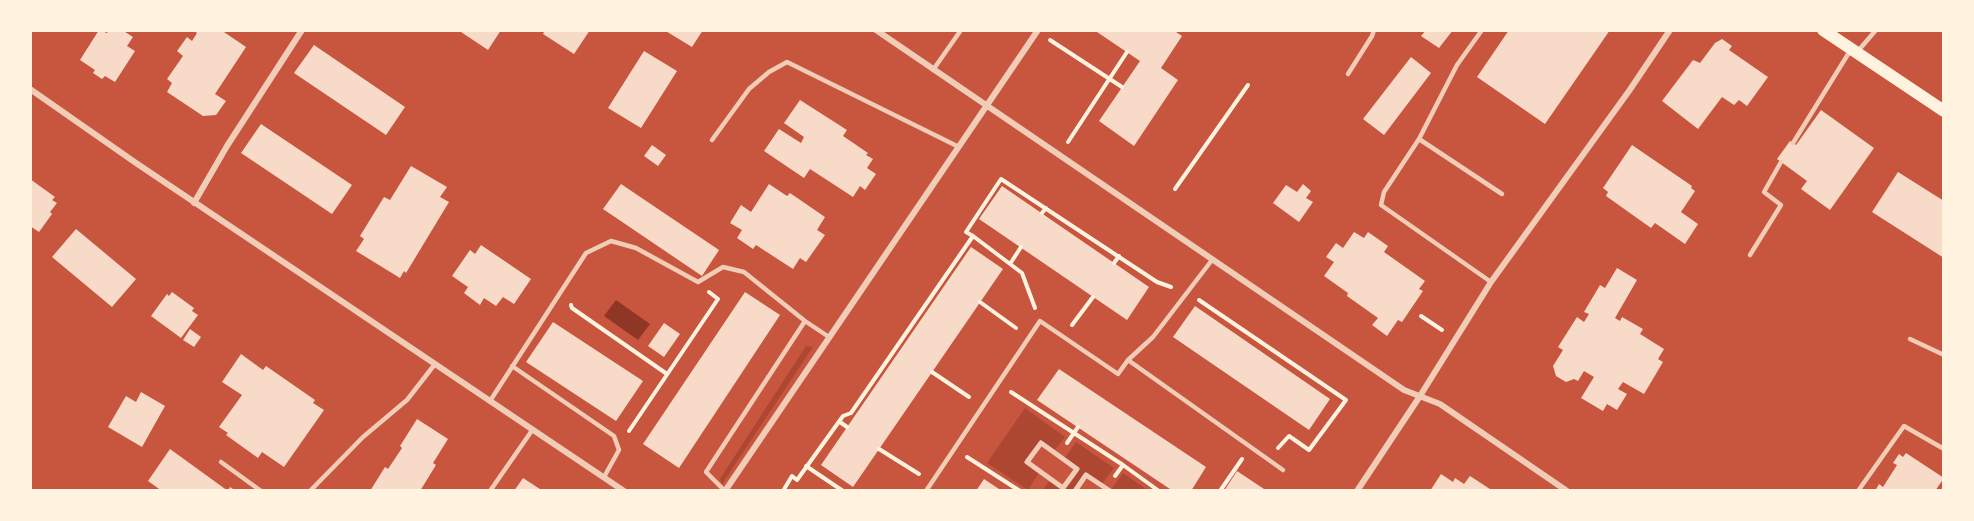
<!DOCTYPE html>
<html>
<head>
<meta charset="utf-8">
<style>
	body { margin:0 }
	#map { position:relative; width:1974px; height:521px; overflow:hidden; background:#c8553d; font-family:"Roboto Serif",serif }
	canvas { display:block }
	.frame { position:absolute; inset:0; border:32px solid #fff3e0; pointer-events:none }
</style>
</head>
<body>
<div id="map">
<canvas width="1974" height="521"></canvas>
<div class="frame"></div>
</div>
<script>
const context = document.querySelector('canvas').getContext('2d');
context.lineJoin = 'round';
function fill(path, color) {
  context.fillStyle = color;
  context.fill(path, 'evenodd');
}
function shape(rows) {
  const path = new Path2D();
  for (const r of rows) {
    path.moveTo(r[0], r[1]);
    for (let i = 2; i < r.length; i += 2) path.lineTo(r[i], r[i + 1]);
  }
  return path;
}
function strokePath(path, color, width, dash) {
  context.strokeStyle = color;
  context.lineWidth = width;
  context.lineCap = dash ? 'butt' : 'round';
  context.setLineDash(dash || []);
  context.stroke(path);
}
const green = shape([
	[806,346,813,347,722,484,720,479],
	[1025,408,1065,437,1053,452,1041,443,1028,462,1040,471,1028,490,987,463],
	[1076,442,1114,468,1101,485,1086,475,1075,491,1042,491,1051,479,1063,488,1077,469,1064,459],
	[1123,473,1149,491,1110,491]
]);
const water = shape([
	[616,300,650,324,638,340,604,316]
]);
const building = shape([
	[99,30,107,33,109,30,122,30,133,37,127,46,135,51,115,82,105,76,102,79,93,73,95,70,80,60],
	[193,30,221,30,246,47,215,94,226,101,216,115,203,116,167,92,172,83,167,79,183,56,177,51,187,37,192,41,197,33],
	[458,30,501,30,488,50],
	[545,30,590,30,574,54,543,34],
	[664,30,703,30,692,47],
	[1094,30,1173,30,1182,36,1161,68,1178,80,1134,146,1099,121,1140,61],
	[1426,30,1453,30,1439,48,1421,36],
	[1509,30,1610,30,1545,124,1477,77],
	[1722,39,1732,46,1729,50,1768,77,1747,106,1739,100,1734,105,1722,97,1698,129,1662,101,1693,60,1700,63,1715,43],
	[314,45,405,107,386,135,294,73],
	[644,51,677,71,641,128,608,108],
	[1411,57,1431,73,1384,135,1363,119],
	[800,100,847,130,843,136,868,153,866,155,873,159,867,168,876,174,865,190,860,186,853,197,810,169,804,178,764,151,779,129,801,143,804,137,784,123],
	[1821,110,1874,148,1830,210,1801,189,1807,181,1777,159,1790,141,1796,145],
	[261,124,352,185,332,214,241,153],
	[652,145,666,155,658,166,644,156],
	[1632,145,1692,186,1691,188,1695,191,1681,212,1698,224,1685,244,1655,223,1651,228,1606,196,1608,192,1603,188],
	[411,166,447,187,440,197,449,202,406,273,404,271,400,278,356,251,364,239,360,236,384,197,390,200],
	[1898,172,1944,201,1944,258,1872,212],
	[30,179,55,197,52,200,57,203,50,212,52,214,39,232,30,226],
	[621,184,719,250,702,276,603,209],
	[769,184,787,196,790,193,825,217,817,230,825,235,806,262,800,258,793,269,756,245,753,249,737,238,742,230,730,223,741,205,751,212],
	[1303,184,1311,191,1306,198,1313,202,1299,222,1273,203,1286,185,1297,192],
	[1002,186,1149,287,1127,320,979,219],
	[76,229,136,279,112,307,52,257],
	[1354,232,1364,238,1368,232,1388,246,1384,252,1425,281,1419,289,1423,291,1402,322,1398,320,1387,336,1372,325,1378,318,1347,296,1348,293,1324,276,1334,262,1326,257,1336,243,1343,248],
	[481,245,531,279,514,304,503,297,496,306,484,298,480,305,464,293,468,287,452,276,470,250,475,254],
	[971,247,1003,269,853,487,821,465],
	[1617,268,1637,280,1615,318,1620,321,1622,317,1643,329,1640,334,1664,349,1658,359,1663,362,1644,394,1623,382,1618,389,1627,394,1617,410,1607,404,1603,411,1581,398,1594,377,1584,371,1578,381,1574,379,1566,382,1556,376,1553,366,1563,350,1558,347,1577,317,1584,322,1589,314,1584,312,1600,285,1605,288],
	[172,292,194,308,192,311,198,315,181,338,151,316,167,294,169,296],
	[745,292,780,315,679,468,643,444],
	[1195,306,1330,399,1309,430,1173,337],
	[553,322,643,381,616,421,526,362],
	[664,323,680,334,664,357,648,346],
	[190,329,201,337,194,347,183,340],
	[241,354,263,370,266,366,315,400,313,403,324,410,284,467,262,452,258,458,226,435,228,433,219,427,242,395,222,382],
	[1059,369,1206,467,1191,491,1173,491,1037,400],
	[141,392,165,406,142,447,108,427,126,396,136,402],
	[417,419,448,439,433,463,436,465,420,491,370,491,385,467,388,469,402,448,400,446],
	[170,449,228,491,230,487,236,491,162,491,148,481],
	[1906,453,1944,478,1935,491,1875,491,1879,484,1883,487,1897,465,1893,463,1899,454,1903,457],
	[1237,471,1267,491,1224,491],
	[1441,474,1453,482,1455,478,1464,484,1470,476,1493,491,1430,491],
	[523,478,543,491,514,491],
	[984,479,1002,491,976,491]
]);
const path = shape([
	[1050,40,1122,87],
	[1068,142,1127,52],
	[1175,189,1248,85],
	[1042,213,1046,208],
	[973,236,1022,273,1035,308],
	[1114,263,1119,256],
	[1010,264,1021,247],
	[1199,300,1346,400,1309,450,1289,436,1278,448],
	[980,302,1016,328],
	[571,305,572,308,667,374],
	[1421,316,1442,330],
	[1072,325,1093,297],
	[932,372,969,397],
	[1011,392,1123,465,1115,476],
	[840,422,847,427],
	[629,431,718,299,709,292],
	[1067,443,1078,427],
	[879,449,919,474],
	[967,457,1020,491],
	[1123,465,1159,491],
	[806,466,843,491],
	[783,491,792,476,797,480,843,416,851,413,973,236,966,232,1001,179,1157,282,1171,287],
	[1220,491,1242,459]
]);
const service = shape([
	[1482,30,1457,65,1419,139,1384,192,1381,205,1491,282],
	[1858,51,1876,30],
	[933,70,961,30],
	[1348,74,1372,36,1374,30],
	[1419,139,1502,194],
	[712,140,749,89,769,72,787,62,959,147],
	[1793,143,1850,51],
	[1750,255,1781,205,1764,192,1781,162],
	[1910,339,1944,355],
	[1128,360,1283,470],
	[512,366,614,436,619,450,604,477],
	[490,401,586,253,611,241,636,248,698,282,723,267,744,272,805,321,829,337],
	[221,462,261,491],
	[310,491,363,437,407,400,435,364],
	[490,491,533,429],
	[725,491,706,472,805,321],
	[926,491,1040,321,1118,374,1128,360,1153,337,1212,260],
	[1858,491,1904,426,1944,449]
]);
const pedestrian = shape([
	[1041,443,1077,469,1063,488,1027,462,1041,443],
	[1075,491,1086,475,1110,491]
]);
const minor = shape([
	[876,30,1404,390,1440,404,1567,491],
	[30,89,136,163,624,491],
	[194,203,227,146,302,30],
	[725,491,1038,30],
	[1357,491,1420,396,1491,282,1629,91,1670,30]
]);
const secondary = shape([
	[1823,30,1944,111]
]);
fill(green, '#ae4732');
fill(water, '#8f3625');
fill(building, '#f7dbc8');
strokePath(path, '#fff3e0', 4);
strokePath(service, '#f1ccb7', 4.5);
strokePath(pedestrian, '#f1ccb7', 5);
strokePath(minor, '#f1ccb7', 6);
strokePath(secondary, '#fff3e0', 12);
</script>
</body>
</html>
